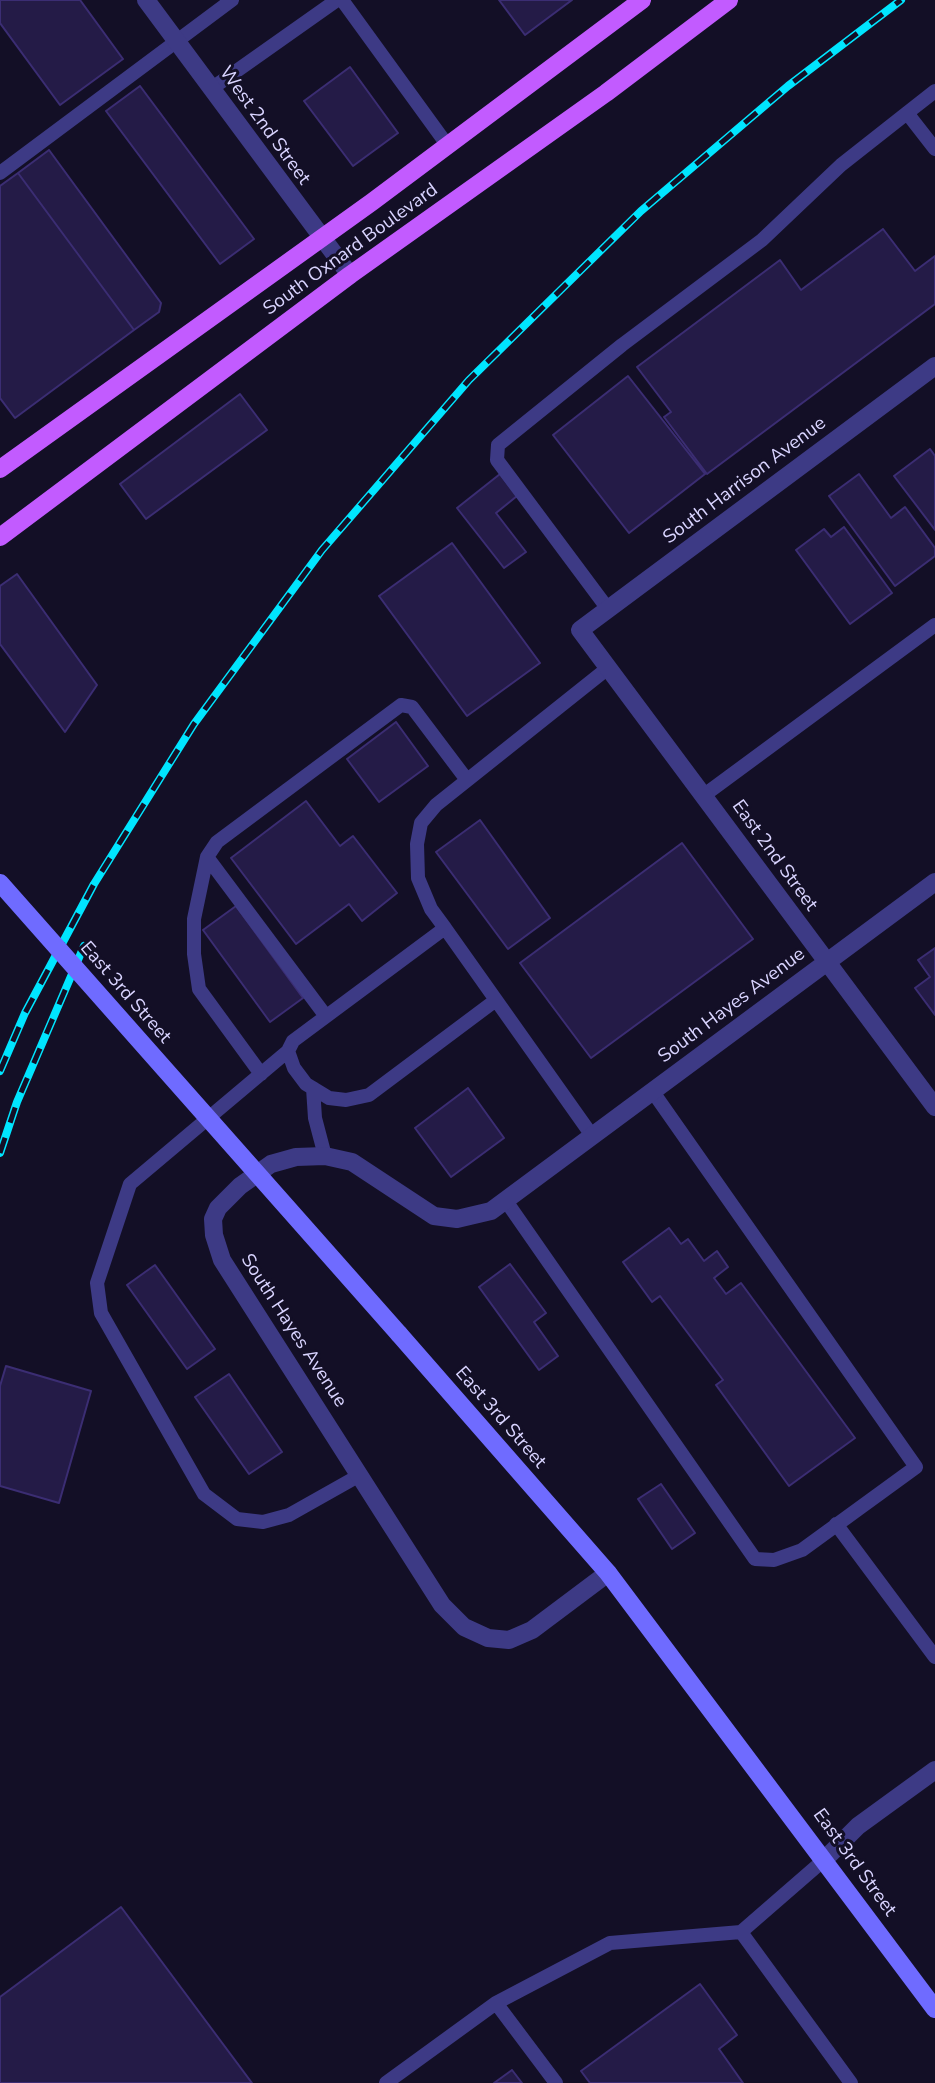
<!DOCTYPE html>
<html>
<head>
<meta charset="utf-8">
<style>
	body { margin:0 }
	canvas { display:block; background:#130f26 }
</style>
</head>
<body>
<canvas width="935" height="2083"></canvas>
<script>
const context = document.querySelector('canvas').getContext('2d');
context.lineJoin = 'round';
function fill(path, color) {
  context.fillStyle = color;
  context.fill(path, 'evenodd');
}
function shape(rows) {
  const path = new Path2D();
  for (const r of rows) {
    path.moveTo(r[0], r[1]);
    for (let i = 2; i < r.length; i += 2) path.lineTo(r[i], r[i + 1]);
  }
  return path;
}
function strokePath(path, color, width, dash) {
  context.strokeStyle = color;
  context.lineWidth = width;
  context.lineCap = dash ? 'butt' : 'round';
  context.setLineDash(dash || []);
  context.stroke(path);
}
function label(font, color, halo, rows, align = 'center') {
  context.font = font + ' "Nunito Sans",sans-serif';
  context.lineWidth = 6;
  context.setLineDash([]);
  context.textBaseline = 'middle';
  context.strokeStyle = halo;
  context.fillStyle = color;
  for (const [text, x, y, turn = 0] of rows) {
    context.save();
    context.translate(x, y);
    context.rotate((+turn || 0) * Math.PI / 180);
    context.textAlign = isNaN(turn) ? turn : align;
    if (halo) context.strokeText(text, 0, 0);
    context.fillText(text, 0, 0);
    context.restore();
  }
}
const building = shape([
	[0,0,80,0,123,59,60,105,0,23,0,0],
	[499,0,572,0,525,35,499,0],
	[350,67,398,133,353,166,304,101,350,67],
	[140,86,254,239,220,264,106,111,140,86],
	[49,150,161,303,159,312,134,330,18,173,49,150],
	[18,173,134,330,15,418,0,398,0,186,18,173],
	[883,229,915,271,935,256,935,304,707,474,664,417,671,412,637,367,780,260,801,290,883,229],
	[628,376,705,474,629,533,553,435,628,376],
	[240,394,267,430,146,519,120,484,240,394],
	[930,449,935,456,935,530,894,476,930,449],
	[500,474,517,496,496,513,526,552,504,568,457,508,500,474],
	[859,474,891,518,905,507,935,548,935,556,895,586,829,496,859,474],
	[844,527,892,593,850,624,796,550,824,529,831,537,844,527],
	[452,543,540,663,467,716,379,596,452,543],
	[17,574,97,685,65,732,0,644,0,586,17,574],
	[396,722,428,766,379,802,347,759,396,722],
	[306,801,340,846,353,836,397,893,362,921,349,904,296,944,231,858,306,801],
	[480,820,550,918,508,949,436,852,480,820],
	[682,843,753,939,591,1058,520,963,682,843],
	[236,906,303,998,270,1022,203,930,236,906],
	[935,948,935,1015,915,988,930,977,918,960,935,948],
	[468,1088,504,1138,451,1177,415,1128,468,1088],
	[669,1228,681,1244,688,1239,704,1261,717,1251,728,1267,714,1278,726,1294,741,1283,855,1438,789,1486,716,1385,723,1380,660,1296,652,1302,623,1262,669,1228],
	[510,1264,546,1313,534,1322,558,1356,539,1370,479,1287,510,1264],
	[155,1265,215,1349,187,1369,127,1285,155,1265],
	[6,1366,91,1391,59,1503,0,1486,0,1386,6,1366],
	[229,1374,282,1452,249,1474,195,1397,229,1374],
	[661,1484,695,1533,672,1549,638,1499,661,1484],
	[121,1907,252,2083,0,2083,0,1997,121,1907],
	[700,1984,737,2035,719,2049,743,2083,590,2083,581,2071,700,1984],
	[512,2070,522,2083,494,2083,512,2070]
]);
const lane = shape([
	[342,0,448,146],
	[211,89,337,0],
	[935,91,907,113,935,149],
	[0,173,232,0],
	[608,609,497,460,498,445,622,345,762,240,841,165,907,113],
	[703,796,935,625],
	[207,857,325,1015],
	[445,928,496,1000,369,1095,346,1100,329,1098,306,1084,294,1068,288,1051,293,1041,445,928,431,909,418,878,417,844,421,823,436,805,608,668],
	[496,1000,593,1137],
	[288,1051,130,1184,97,1283,101,1313,204,1494,237,1519,263,1522,289,1515,360,1475],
	[261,1074,199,989,194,954,194,919,207,857,217,842,401,705,412,707,467,780],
	[313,1088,315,1118,325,1156],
	[506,1201,755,1559,774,1560,802,1550,916,1467,653,1092],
	[836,1524,935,1657],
	[741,1932,851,2083],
	[496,2003,556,2083],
	[386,2083,496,2003,610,1943,741,1932,825,1859]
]);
const street = shape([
	[146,0,350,275],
	[935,366,580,630,935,1107],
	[608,1573,532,1630,509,1640,488,1638,464,1627,442,1605,222,1260,214,1235,213,1219,218,1208,240,1186,271,1164,296,1157,325,1156,352,1162,434,1216,457,1219,491,1211,935,882],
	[825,1859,858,1826,935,1770]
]);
const secondary = shape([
	[399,1334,608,1573,935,2009]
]);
const primary = shape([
	[0,469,372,202,642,0],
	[0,537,350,275,606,93,729,0]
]);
const rail = shape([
	[0,1071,25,1013,94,884,194,724,322,550,469,380,641,211,788,86,901,0],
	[0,1153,17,1102,84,946]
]);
const secondaryBridge = shape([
	[0,883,399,1334]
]);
const streetNames = [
	["West 2nd Street",264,126,54],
	["South Oxnard Boulevard",351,250,-36],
	["South Harrison Avenue",745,481,-37],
	["East 2nd Street",774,856,54],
	["East 3rd Street",125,993,49],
	["South Hayes Avenue",732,1006,-37],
	["South Hayes Avenue",293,1331,57],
	["East 3rd Street",500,1418,49],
	["East 3rd Street",854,1863,54]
];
fill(building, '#241b47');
strokePath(building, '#3b2d73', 2);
strokePath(lane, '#3d3a85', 14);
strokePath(street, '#3d3a85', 18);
strokePath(secondary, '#6f6bff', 18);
strokePath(primary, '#c25bff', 18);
strokePath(rail, '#00e5ff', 8);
strokePath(rail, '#130f26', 5, [16]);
strokePath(secondaryBridge, '#6f6bff', 18);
label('19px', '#d9d4ff', '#130f26', streetNames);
</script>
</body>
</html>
